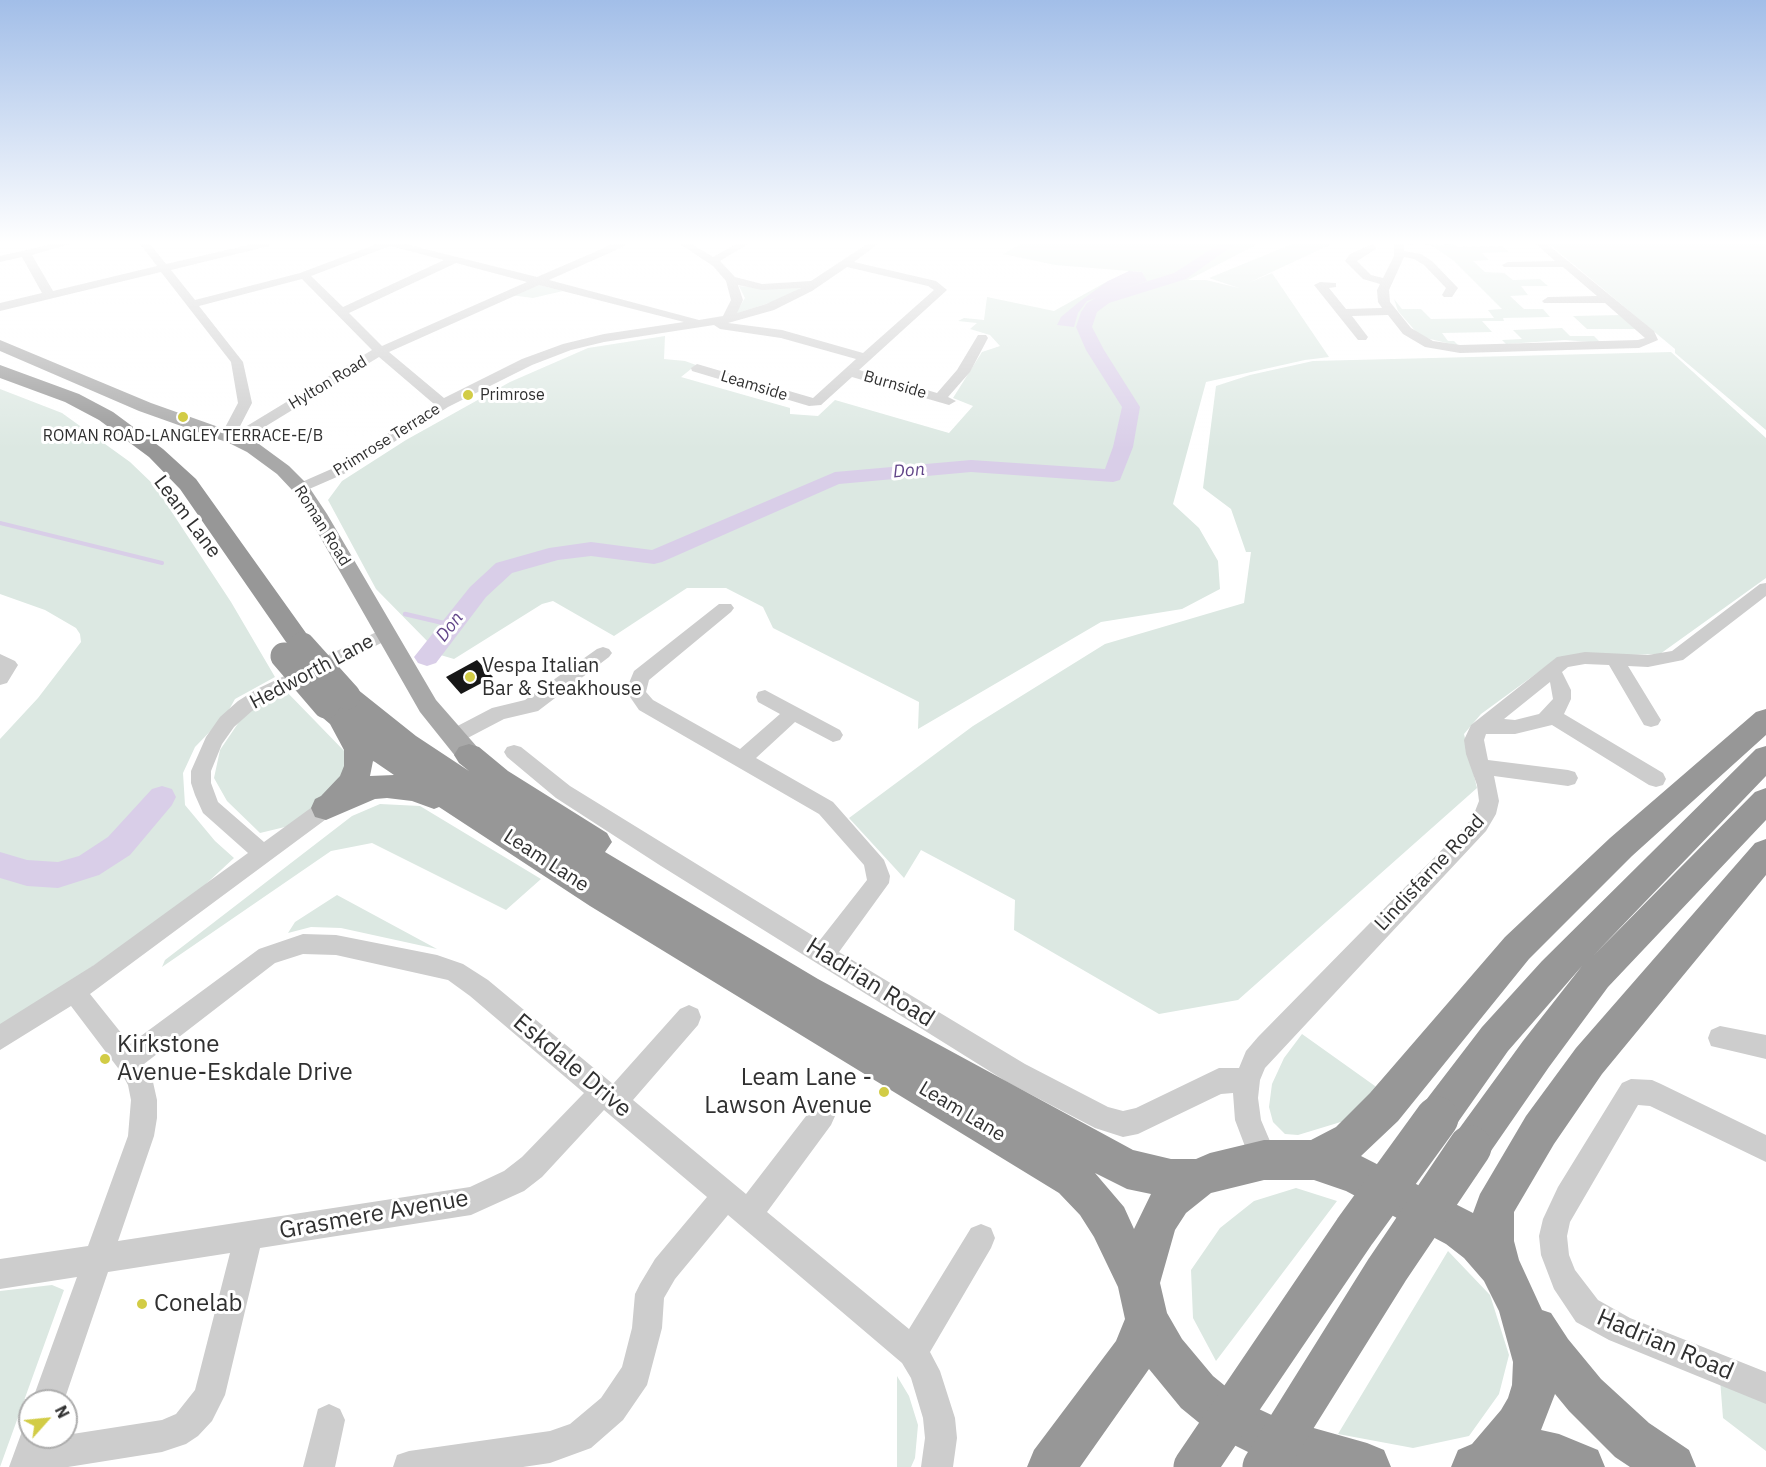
<!DOCTYPE html>
<html>
<head>
<meta charset="utf-8">
<style>
	body { margin:0 }
	#map { position:relative; width:1766px; height:1467px; overflow:hidden; background:#fff; font-family:"IBM Plex Sans",sans-serif }
	canvas { display:block }
	.north { position:absolute; left:18px; top:1389px; width:60px; height:60px; box-sizing:border-box; background:#fff; border:2px solid #acacac; border-radius:50%; rotate:63deg; font-size:16px; font-weight:700; line-height:24px; text-align:center; color:#303030 }
	.north::after { content:''; display:block; margin:auto; width:21px; height:27px; background:#d2cc46; clip-path:polygon(50% 0,100% 100%,50% 72%,0 100%) }
</style>
</head>
<body>
<div id="map">
<canvas width="1766" height="1467"></canvas>
<div class="north">N</div>
</div>
<script>
const context = document.querySelector('canvas').getContext('2d');
context.lineJoin = 'round';
function fill(path, color) {
  context.fillStyle = color;
  context.fill(path, 'evenodd');
}
function shape(rows) {
  const path = new Path2D();
  for (const r of rows) {
    path.moveTo(r[0], r[1]);
    for (let i = 2; i < r.length; i += 2) path.lineTo(r[i], r[i + 1]);
  }
  return path;
}
function strokePath(path, color, width, dash) {
  context.strokeStyle = color;
  context.lineWidth = width;
  context.lineCap = dash ? 'butt' : 'round';
  context.setLineDash(dash || []);
  context.stroke(path);
}
function label(font, color, halo, rows, align = 'center') {
  context.font = font + ' "IBM Plex Sans",sans-serif';
  context.lineWidth = 6;
  context.setLineDash([]);
  context.textBaseline = 'middle';
  context.strokeStyle = halo;
  context.fillStyle = color;
  for (const [text, x, y, turn = 0] of rows) {
    context.save();
    context.translate(x, y);
    context.rotate((+turn || 0) * Math.PI / 180);
    context.textAlign = isNaN(turn) ? turn : align;
    if (halo) context.strokeText(text, 0, 0);
    context.fillText(text, 0, 0);
    context.restore();
  }
}
const green = shape([
	[1020,244,1258,244,1188,280,1206,280,1239,288,1209,278,1292,244,1332,244,1248,283,1272,273,1329,357,1305,360,1206,382,1173,504,1199,528,1218,561,1220,589,1182,609,1101,622,918,729,919,702,773,628,763,607,726,588,687,588,614,636,553,601,542,604,454,659,427,651,432,646,376,589,328,500,342,481,406,440,510,382,588,348,665,336,664,359,685,361,696,365,681,377,790,408,790,414,818,416,835,400,949,433,973,406,953,398,982,352,1000,346,990,335,970,329,977,323,958,321,964,318,984,320,987,297,1054,311,1108,281,1146,281,1142,272,1055,265,1003,254],
	[1549,244,1766,244,1766,430,1675,353,1675,349],
	[1406,245,1454,244,1459,247,1502,246,1509,252,1482,253,1489,260,1473,261,1485,272,1504,273,1513,280,1540,279,1548,286,1521,286,1528,295,1510,296,1524,309,1543,309,1550,317,1503,318,1504,321,1482,321,1492,332,1442,333,1448,341,1454,341,1459,346,1426,338,1418,334,1398,311,1394,299,1402,309,1421,309,1431,319,1494,318,1488,310,1502,309,1454,261,1431,245],
	[536,284,563,291,533,298,510,295],
	[739,286,765,289,801,288,781,299,735,314,745,298],
	[1622,315,1638,329,1587,329,1573,316],
	[1562,328,1570,336,1594,336,1601,343,1565,340,1506,344,1502,340,1522,339,1513,330],
	[1671,352,1766,438,1766,578,1660,654,1559,657,1481,714,1464,734,1477,788,1238,1000,1159,1014,1014,930,1015,900,921,850,904,878,849,818,973,726,1105,644,1244,603,1251,552,1246,552,1231,509,1203,488,1216,386,1250,375,1313,361],
	[0,389,62,413,130,462,154,485,231,602,275,677,235,699,226,715,195,747,183,773,185,805,215,841,234,858,194,895,129,942,0,1028,0,739,38,698,81,642,80,634,76,628,45,610,0,594],
	[283,688,351,758,333,793,289,826,260,833,227,801,214,778,220,750,241,719,268,697],
	[380,804,420,806,541,879,506,910,372,843,331,851,162,967,165,960,352,816],
	[337,895,437,949,341,928,311,927,288,933,295,922],
	[1302,1034,1382,1091,1344,1121,1298,1135,1285,1134,1273,1122,1269,1107,1272,1084,1284,1058],
	[1296,1188,1337,1201,1216,1361,1193,1318,1191,1270,1220,1228,1254,1201],
	[1448,1251,1490,1295,1509,1355,1499,1394,1469,1436,1413,1448,1338,1434],
	[52,1285,64,1290,0,1467,0,1291],
	[897,1376,909,1396,918,1425,915,1458,911,1467,897,1467],
	[1720,1379,1766,1398,1766,1451,1723,1418]
]);
const water = shape([
	[1129,271,1142,272,1147,281,1087,301,1078,313,1074,327,1057,325,1061,317,1079,302,1108,281]
]);
const streamFar1 = shape([
	[0,523,162,563]
]);
const stream = shape([
	[405,614,452,625]
]);
const river = shape([
	[1219,244,1235,244,1186,279,1109,303,1097,312,1092,327,1104,350,1140,407,1133,447,1120,480,1113,482,971,472,839,484,662,562,654,564,591,556,558,560,512,573,486,597,436,663,427,666,418,663,414,657,470,587,496,563,549,548,591,542,652,550,835,472,971,460,1105,469,1113,447,1122,407,1086,350,1076,327,1081,312,1087,303,1097,297,1174,273,1219,244],
	[162,786,172,789,176,797,172,805,130,855,99,875,58,888,27,886,0,878,0,852,27,860,58,862,79,856,108,837,152,789,162,786]
]);
const building = shape([
	[477,660,493,677,461,694,446,677]
]);
const minor = shape([
	[53,244,70,244,32,255,53,291,157,266,140,244,150,244,166,264,253,244,270,244,269,246,171,270,195,300,300,273,377,244,405,244,537,277,613,244,626,244,625,246,549,280,699,320,723,316,731,300,726,281,713,266,680,244,692,244,713,257,736,244,748,244,720,261,735,277,762,284,811,281,867,244,878,244,854,262,936,281,947,290,859,370,937,393,957,370,978,335,986,335,988,338,970,372,948,397,956,401,949,405,852,377,821,405,809,406,692,371,691,368,697,364,813,398,856,359,781,338,720,329,714,325,604,342,571,350,532,365,448,407,346,473,300,493,292,488,295,485,336,467,434,404,379,357,240,442,222,440,220,437,238,403,231,362,161,272,0,311,0,303,42,293,22,257,0,262,0,256,53,244],
	[390,246,444,260,343,307,311,276,390,246],
	[456,263,527,282,382,346,349,313,456,263],
	[847,267,928,286,934,290,863,353,782,330,728,323,774,310,812,291,847,267],
	[302,279,372,350,237,432,252,403,243,362,199,306,302,279],
	[539,285,684,322,604,334,563,344,522,359,444,398,389,352,539,285],
	[738,285,762,290,801,288,766,304,737,313,743,300,738,285],
	[1372,244,1377,247,1376,249,1357,261,1371,275,1383,278,1394,256,1394,244,1404,244,1404,251,1421,254,1432,261,1458,288,1452,297,1444,297,1442,295,1446,288,1424,265,1414,259,1404,257,1389,290,1390,302,1411,328,1433,341,1460,345,1638,340,1645,338,1605,303,1544,303,1542,301,1548,297,1597,296,1563,267,1504,267,1502,265,1508,262,1555,261,1536,244,1547,244,1654,331,1658,340,1639,348,1460,353,1425,347,1403,334,1388,315,1352,316,1368,337,1366,340,1358,340,1314,285,1320,282,1336,283,1336,287,1329,288,1346,309,1382,308,1378,302,1377,290,1380,284,1363,279,1345,261,1350,254,1372,244],
	[1766,583,1766,596,1683,660,1648,667,1628,666,1661,720,1658,725,1651,727,1644,725,1609,665,1585,664,1568,667,1562,672,1571,690,1571,699,1564,714,1663,773,1666,779,1663,785,1656,787,1649,785,1552,725,1515,734,1486,734,1484,740,1488,760,1568,770,1575,772,1578,778,1575,784,1568,786,1494,776,1499,801,1496,814,1486,831,1265,1068,1260,1080,1258,1098,1261,1120,1278,1160,1274,1170,1264,1174,1254,1170,1235,1120,1233,1093,1221,1094,1138,1134,1123,1137,1095,1128,1007,1082,661,866,556,798,507,757,504,752,507,747,514,745,521,747,570,786,820,940,867,880,864,865,819,814,639,710,628,694,627,688,634,671,719,604,731,604,734,608,731,612,649,680,646,692,653,700,740,749,780,714,758,702,756,697,758,692,765,690,840,730,843,735,840,740,833,742,795,722,756,758,833,802,884,860,890,876,889,883,839,952,1025,1064,1108,1107,1123,1111,1136,1108,1219,1068,1239,1068,1246,1051,1258,1037,1472,819,1479,801,1477,785,1466,754,1464,740,1471,725,1557,657,1585,652,1648,655,1672,651,1760,584,1766,583],
	[1550,682,1553,699,1539,714,1515,720,1504,719,1550,682],
	[387,627,393,629,396,633,393,637,271,699,252,711,234,727,222,744,211,771,211,783,218,802,264,842,319,802,326,800,333,802,336,808,333,814,90,994,130,1044,259,949,303,934,336,935,437,955,463,964,488,980,613,1084,680,1009,689,1005,698,1009,701,1017,698,1025,633,1100,746,1194,813,1107,822,1103,831,1107,835,1116,831,1125,767,1212,909,1329,971,1228,981,1224,991,1228,995,1238,991,1248,930,1352,940,1371,955,1418,957,1438,953,1467,921,1467,925,1438,923,1418,911,1378,902,1363,728,1215,675,1279,664,1298,662,1328,647,1385,623,1420,591,1448,550,1463,523,1467,393,1467,397,1455,409,1451,550,1431,570,1424,601,1398,622,1367,632,1328,635,1294,640,1284,655,1259,707,1197,604,1110,542,1177,524,1191,471,1215,260,1248,225,1395,212,1421,198,1436,186,1444,162,1452,68,1467,9,1467,24,1426,30,1423,30,1437,66,1437,66,1435,162,1420,176,1414,195,1390,230,1253,108,1272,64,1401,32,1401,77,1277,0,1289,0,1259,88,1246,128,1136,131,1100,128,1085,121,1072,71,1006,0,1050,0,1024,94,965,248,853,203,813,195,795,191,783,191,771,206,737,220,717,238,701,257,689,387,627],
	[303,954,336,955,448,980,470,996,584,1093,522,1157,504,1171,470,1187,118,1241,154,1136,157,1118,157,1100,153,1082,144,1064,275,963,303,954],
	[603,647,609,649,612,653,609,657,538,711,504,719,460,742,453,744,446,742,443,737,446,732,492,708,525,700,597,649,603,647],
	[0,654,15,661,18,665,7,683,0,685,0,654],
	[1720,1026,1766,1035,1766,1059,1711,1046,1708,1038,1711,1030,1720,1026],
	[1631,1079,1652,1080,1661,1084,1766,1135,1766,1162,1650,1106,1638,1105,1570,1222,1567,1236,1569,1255,1575,1270,1598,1300,1630,1318,1766,1372,1766,1404,1609,1340,1576,1322,1554,1289,1541,1255,1539,1236,1543,1219,1558,1187,1622,1083,1631,1079],
	[329,1404,340,1409,345,1420,335,1467,303,1467,318,1409,329,1404]
]);
const major = shape([
	[0,340,151,403,241,435,259,444,289,466,307,484,327,514,436,700,478,748,481,755,478,762,469,764,460,762,420,712,307,514,293,491,277,474,247,452,229,443,139,411,0,351,0,340]
]);
const highway = shape([
	[0,365,79,394,113,412,163,449,196,479,311,640,315,646,311,652,302,655,293,652,180,489,149,457,99,420,65,402,0,378,0,365],
	[347,686,357,689,416,736,469,771,459,763,454,755,459,747,469,744,479,747,508,771,607,833,612,842,605,852,818,979,1133,1150,1171,1159,1196,1159,1210,1153,1264,1140,1311,1140,1336,1127,1370,1093,1505,937,1610,838,1756,712,1766,709,1766,735,1632,856,1529,959,1398,1121,1361,1156,1473,1213,1480,1194,1526,1116,1576,1048,1755,843,1766,839,1766,875,1602,1074,1554,1144,1514,1212,1514,1241,1519,1260,1542,1310,1551,1313,1568,1339,1601,1379,1649,1423,1689,1450,1696,1467,1630,1467,1615,1457,1569,1411,1555,1394,1541,1430,1559,1434,1598,1450,1605,1467,1451,1467,1458,1450,1472,1444,1501,1410,1508,1398,1512,1385,1513,1362,1499,1311,1484,1281,1464,1258,1446,1244,1346,1191,1314,1180,1264,1180,1211,1193,1186,1213,1175,1230,1160,1283,1167,1313,1182,1339,1213,1376,1246,1403,1278,1418,1367,1443,1384,1450,1391,1467,1284,1467,1272,1464,1214,1435,1181,1408,1149,1369,1080,1467,1027,1467,1034,1450,1116,1341,1125,1319,1118,1287,1094,1237,1080,1215,1059,1193,590,906,439,807,434,809,412,801,387,798,375,799,326,820,315,817,311,808,315,799,321,796,340,776,344,766,344,750,330,724,316,712,312,705,316,698,326,695,334,697,337,689,347,686],
	[373,761,375,762,394,775,370,776,373,761],
	[1095,1173,1127,1189,1151,1194,1134,1229,1124,1207,1095,1173],
	[1766,746,1766,776,1593,956,1755,792,1766,788,1766,820,1608,987,1549,1067,1484,1161,1470,1167,1456,1161,1450,1147,1456,1133,1523,1041,1582,966,1508,1051,1451,1132,1437,1137,1423,1132,1418,1118,1423,1104,1482,1027,1542,961,1756,749,1766,746]
]);
const highwayBridgeFar1 = shape([
	[302,646,347,696],
	[284,656,326,705]
]);
const highwayBridge = shape([
	[1195,1467,1355,1231,1437,1118],
	[1264,1467,1387,1270,1470,1147]
]);
const markers = [
	[468,395,6,"#d2cc46"],
	[183,417,6,"#d2cc46"],
	[470,677,6,"#d2cc46"],
	[105,1059,6,"#d2cc46"],
	[884,1092,6,"#d2cc46"],
	[142,1304,6,"#d2cc46"]
];
const farStreetnames = [
	["Hylton Road",328,383,-31],
	["Burnside",895,385,16],
	["Leamside",754,386,17],
	["Primrose Terrace",387,440,-32],
	["Roman Road",322,526,58]
];
const farPoinames = [
	["Primrose",480,395],
	["ROMAN ROAD-LANGLEY TERRACE-E/B",183,436,"center"]
];
const farWaternames = [
	["Don",909,471,-5],
	["Don",450,627,-52]
];
const streetNames = [
	["Leam Lane",187,517,53],
	["Hedworth Lane",312,672,-28],
	["Leam Lane",546,861,33],
	["Lindisfarne Road",1430,873,-47],
	["Leam Lane",962,1112,31]
];
const poiNames = [
	["Vespa Italian",482,666],
	["Bar & Steakhouse",482,689]
];
const nearStreetnames = [
	["Hadrian Road",870,983,32],
	["Eskdale Drive",572,1066,40],
	["Grasmere Avenue",374,1215,-10],
	["Hadrian Road",1665,1345,23]
];
const nearPoinames = [
	["Kirkstone",117,1045],
	["Avenue-Eskdale Drive",117,1073],
	["Leam Lane -",872,1078,"right"],
	["Lawson Avenue",872,1106,"right"],
	["Conelab",154,1304]
];
fill(green, '#dce8e2');
fill(water, '#d9cee8');
strokePath(streamFar1, '#d9cee8', 4);
strokePath(stream, '#d9cee8', 4.5);
fill(river, '#d9cee8');
fill(building, '#171717');
fill(minor, '#cdcdcd');
fill(major, '#a8a8a8');
fill(highway, '#979797');
strokePath(highwayBridgeFar1, '#979797', 27);
strokePath(highwayBridge, '#979797', 43);
const sky = context.createLinearGradient(0, 0, 0, 449);
sky.addColorStop(0, '#a2bee8');
sky.addColorStop(0.54, '#fff');
sky.addColorStop(1, '#ffffff00');
context.fillStyle = sky;
context.fillRect(0, 0, 1766, 449);
for (const [x, y, r, color] of markers) {
  const dot = new Path2D();
  dot.arc(x, y, r, 0, 2 * Math.PI);
  context.fillStyle = color;
  context.fill(dot);
  strokePath(dot, '#fff', 2);
}
label('16px', '#303030', '#fff', farStreetnames);
label('16px', '#303030', '#fff', farPoinames, 'left');
label('italic 18px', '#624689', '#fff', farWaternames);
label('20px', '#303030', '#fff', streetNames);
label('20px', '#303030', '#fff', poiNames, 'left');
label('24px', '#303030', '#fff', nearStreetnames);
label('24px', '#303030', '#fff', nearPoinames, 'left');
</script>
</body>
</html>
